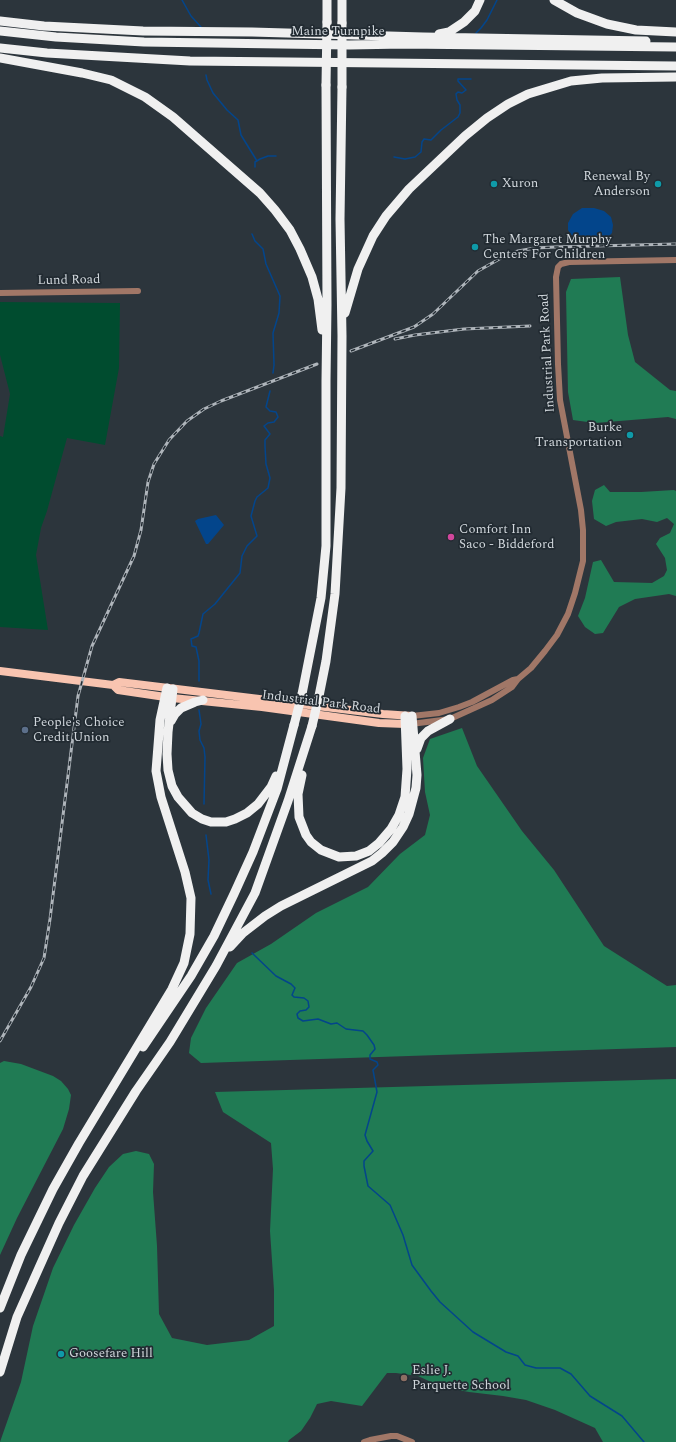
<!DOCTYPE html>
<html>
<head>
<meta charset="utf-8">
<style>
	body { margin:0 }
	canvas { display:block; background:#2c353c }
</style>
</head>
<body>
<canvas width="676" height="1442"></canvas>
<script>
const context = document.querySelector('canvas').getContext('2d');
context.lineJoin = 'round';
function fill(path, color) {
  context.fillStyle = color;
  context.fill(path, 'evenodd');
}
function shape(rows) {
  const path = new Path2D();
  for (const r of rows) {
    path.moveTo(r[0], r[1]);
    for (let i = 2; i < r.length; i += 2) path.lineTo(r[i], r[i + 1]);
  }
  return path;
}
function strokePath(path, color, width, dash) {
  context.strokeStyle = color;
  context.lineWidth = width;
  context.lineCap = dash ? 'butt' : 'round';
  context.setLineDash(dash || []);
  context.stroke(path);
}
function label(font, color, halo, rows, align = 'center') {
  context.font = font + ' Spectral,serif';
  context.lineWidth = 3.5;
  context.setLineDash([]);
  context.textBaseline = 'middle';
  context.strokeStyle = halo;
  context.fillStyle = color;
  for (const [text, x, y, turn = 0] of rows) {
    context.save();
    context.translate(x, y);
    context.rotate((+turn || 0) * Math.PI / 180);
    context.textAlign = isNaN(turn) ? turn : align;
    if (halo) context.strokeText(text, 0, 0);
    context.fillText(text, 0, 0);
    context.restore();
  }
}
const green = shape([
	[0,302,120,303,119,368,105,445,67,438,47,511,41,528,36,555,48,630,0,627,0,436,3,437,10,394,0,355]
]);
const forest = shape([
	[620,277,628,335,635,362,670,390,676,391,676,419,668,417,595,423,573,420,568,392,566,292,571,279],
	[604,485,610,492,641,492,674,490,676,491,676,596,669,594,635,599,619,607,603,633,595,634,585,627,578,616,585,598,593,562,601,560,614,582,652,583,664,576,667,570,665,558,656,544,660,538,670,533,674,524,667,518,657,522,642,519,616,522,606,526,594,519,592,501,595,490],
	[462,728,477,766,522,831,554,870,604,946,667,986,676,985,676,1047,201,1063,189,1053,191,1038,206,1008,237,963,271,944,316,913,368,887,400,854,425,835,430,815,425,792,423,758,430,739],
	[4,1061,21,1064,53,1076,61,1081,68,1089,71,1095,69,1109,63,1129,17,1218,0,1255,0,1063],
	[676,1079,676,1442,603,1442,595,1428,555,1410,526,1400,503,1396,469,1392,442,1387,418,1376,396,1373,387,1373,362,1406,331,1401,317,1404,310,1418,301,1431,289,1440,288,1442,0,1442,21,1382,33,1326,53,1268,74,1225,95,1188,109,1167,123,1154,136,1151,149,1154,154,1164,153,1192,157,1246,159,1314,172,1338,207,1345,249,1340,274,1326,274,1290,270,1231,273,1169,271,1143,223,1112,215,1092]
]);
const water = shape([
	[582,208,594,208,604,211,611,217,613,225,612,233,605,240,580,239,573,237,568,230,568,223,573,214],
	[216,515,224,525,208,544,206,544,195,521,198,519]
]);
const stream = shape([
	[182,0,191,16,201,27],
	[476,33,481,28,487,20,497,0],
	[206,75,207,80,213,93,227,110,238,120,241,135,257,161],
	[394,157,405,159,415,157,421,152,422,142,424,139,431,140,441,130,458,117,460,113,460,105,457,100,456,94,458,92,462,93,466,90,458,81,458,79,471,79],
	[255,167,255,162,260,159,268,156,276,156],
	[252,234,255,241,263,249,266,264,280,296,279,313,273,333,274,365,273,373],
	[199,681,199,661,196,647,192,646,191,639,198,636,199,633,203,614,215,604,240,573,242,556,247,546,257,536,251,516,255,501,257,497,268,488,270,478,266,464,265,446,265,440,270,434,264,426,268,423,274,422,278,417,276,412,270,411,266,407,270,391],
	[199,710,201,724,199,731,200,740,204,748,205,757,204,804],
	[206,835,209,860,208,880,211,894],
	[252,953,276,976,291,984,295,988,292,995,294,997,304,998,308,1001,309,1007,306,1010,300,1011,297,1014,298,1018,303,1021,318,1019,331,1024,337,1023,346,1029,363,1031,367,1035,374,1045,375,1049,370,1055,370,1059,377,1062,378,1065,373,1070,377,1092,365,1135,367,1141,373,1151,364,1161,364,1166,368,1186,390,1205,403,1235,412,1265,431,1291,440,1302,473,1332,506,1352,518,1356,525,1365,536,1368,560,1368,571,1374,590,1396,622,1416,644,1442]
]);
const minor = shape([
	[0,293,138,291],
	[412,716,439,713,459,707,472,702,513,680,518,679],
	[411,724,450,719,492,700,512,687,518,679,531,668,545,651,557,635,568,614,575,593,583,561,583,530,581,510,560,400,558,364,556,277,558,267,561,264,569,262,676,260],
	[364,1442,370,1440,391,1436,397,1436,412,1442]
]);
const major = shape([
	[0,671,113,685,119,682,383,714,412,716],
	[113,685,118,690,172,698,262,707,379,723,405,724]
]);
const highway = shape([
	[554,0,577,13,607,24,636,30,676,32],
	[0,21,44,26,143,31,252,32,423,37,646,41],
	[327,22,327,0],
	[342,23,342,0],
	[0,31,56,37,144,42,349,45,404,44,676,47],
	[439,34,449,32,464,22,475,11,480,0],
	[0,48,47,53,190,61,676,66],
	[0,58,82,73,111,80,145,97,173,117,260,193,275,210,290,230,300,249,312,277,318,299,322,330],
	[345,313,358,269,373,236,386,216,409,189,465,136,487,118,508,104,528,94,571,81,602,78,676,77],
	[173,689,168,732,167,754,168,770,172,786,178,797,192,813,202,819,211,822,226,822,235,819,247,813,258,804,271,787,276,776],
	[302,694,321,598,326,546,326,381,327,305,326,85],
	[319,696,326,661,335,594,341,488,342,336,340,219,342,87],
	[171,721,175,714,181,708,195,702,203,700],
	[417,749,421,738,428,731,450,719],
	[302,775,298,794,299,817,306,835,311,842,321,850,339,857,356,856,369,851,379,843,391,829,399,815,405,797,407,769,405,716],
	[230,947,243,933,265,916,281,906,372,861,382,853,393,842,403,827,409,814,416,788,417,775,412,716],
	[143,1047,191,976,214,936,234,894,253,852,277,789,294,725],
	[0,1308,21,1255,53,1189,79,1143,172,989,184,963,190,934,191,898,185,872,161,797,156,771,160,720,167,688],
	[0,1372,17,1317,59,1223,83,1176,136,1091,170,1042,216,966,255,893,288,801,312,726]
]);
const rail = shape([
	[395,339,415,335,464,329,530,326],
	[351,351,414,327,433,314,478,271,503,257,518,251,535,248,555,247,676,244],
	[0,1041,31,987,44,958,50,919,78,696,92,646,134,556,141,530,148,482,154,464,169,440,187,421,204,409,221,401,317,364]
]);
const highwayBridge = shape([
	[342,23,342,87],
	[326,85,327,22],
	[294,725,302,694],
	[312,726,319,696]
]);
const markers = [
	[494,184,4,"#0f9aa8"],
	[658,184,4,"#0f9aa8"],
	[475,247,4,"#0f9aa8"],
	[630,435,4,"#0f9aa8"],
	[451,537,4,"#d1479c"],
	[25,730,4,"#5c6f8a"],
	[61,1354,4,"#0f9aa8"],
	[404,1378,4,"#8d6e63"]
];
const streetNames = [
	["Maine Turnpike",338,32],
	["Lund Road",69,281,-1],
	["Industrial Park Road",548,353,-93],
	["Industrial Park Road",321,703,7]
];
const poiNames = [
	["Renewal By",650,177,"right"],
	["Anderson",650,192,"right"],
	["Xuron",502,184],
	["The Margaret Murphy",483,240],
	["Centers For Children",483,255],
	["Burke",622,428,"right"],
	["Transportation",622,443,"right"],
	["Comfort Inn",459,530],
	["Saco - Biddeford",459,545],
	["People's Choice",33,723],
	["Credit Union",33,738],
	["Goosefare Hill",69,1354],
	["Eslie J.",412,1371],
	["Parquette School",412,1386]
];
fill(green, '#004c2f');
fill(forest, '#207b54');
fill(water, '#03458b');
strokePath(stream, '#03458b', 1.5);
strokePath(minor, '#a17767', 6);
strokePath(major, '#f8c4b0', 8);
strokePath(highway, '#f0f0f0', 9);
strokePath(rail, '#afb5bb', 3);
strokePath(rail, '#222b32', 1.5, [4.5]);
strokePath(highwayBridge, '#f0f0f0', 9);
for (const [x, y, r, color] of markers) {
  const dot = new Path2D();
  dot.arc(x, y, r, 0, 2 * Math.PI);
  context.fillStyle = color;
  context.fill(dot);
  strokePath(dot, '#222b32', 1.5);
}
label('13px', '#d1d7dc', '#222b32', streetNames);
label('13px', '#d1d7dc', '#222b32', poiNames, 'left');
</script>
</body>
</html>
